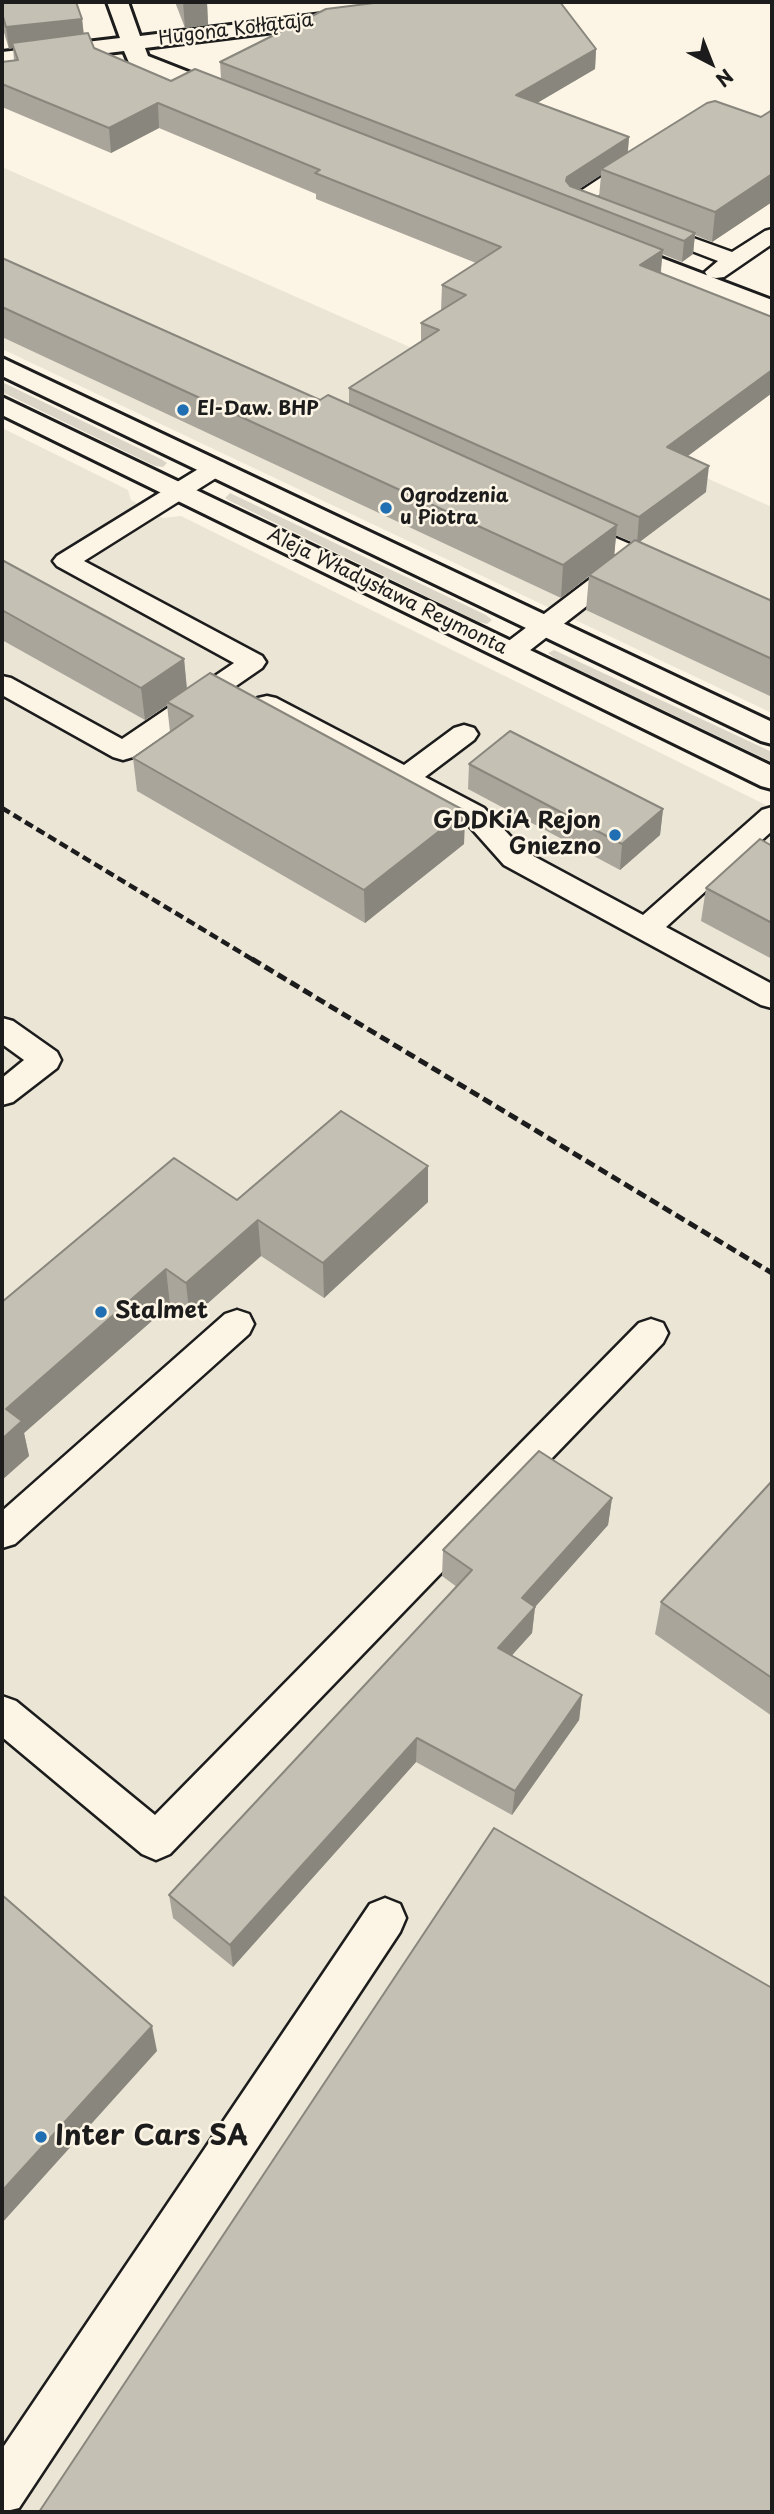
<!DOCTYPE html>
<html>
<head>
<meta charset="utf-8">
<style>
	body { margin:0 }
	#map { position:relative; width:774px; height:2514px; overflow:hidden; background:#fcf5e5; font-family:"Playpen Sans",sans-serif }
	canvas { display:block }
	.frame { position:absolute; inset:0; border:4px solid #1c1c1c; pointer-events:none }
	.north { position:absolute; left:676px; top:28px; width:70px; height:70px; -webkit-text-stroke:5px #fcf5e5; paint-order:stroke; rotate:138deg; font-size:19px; font-weight:700; line-height:28px; text-align:center; color:#1c1c1c }
	.north::after { content:''; display:block; margin:auto; width:24px; height:32px; background:#1c1c1c; clip-path:polygon(50% 0,100% 100%,50% 72%,0 100%) }
</style>
</head>
<body>
<div id="map">
<canvas width="774" height="2514"></canvas>
<div class="frame"></div>
<div class="north">N</div>
</div>
<script>
const context = document.querySelector('canvas').getContext('2d');
context.lineJoin = 'round';
function fill(path, color) {
  context.fillStyle = color;
  context.fill(path, 'evenodd');
}
function shape(rows) {
  const path = new Path2D();
  for (const r of rows) {
    path.moveTo(r[0], r[1]);
    for (let i = 2; i < r.length; i += 2) path.lineTo(r[i], r[i + 1]);
  }
  return path;
}
function strokePath(path, color, width, dash) {
  context.strokeStyle = color;
  context.lineWidth = width;
  context.lineCap = dash ? 'butt' : 'round';
  context.setLineDash(dash || []);
  context.stroke(path);
}
function label(font, color, halo, rows, align = 'center') {
  context.font = font + ' "Playpen Sans",sans-serif';
  context.lineWidth = 5;
  context.setLineDash([]);
  context.textBaseline = 'middle';
  context.strokeStyle = halo;
  context.fillStyle = color;
  for (const [text, x, y, turn = 0] of rows) {
    context.save();
    context.translate(x, y);
    context.rotate((+turn || 0) * Math.PI / 180);
    context.textAlign = isNaN(turn) ? turn : align;
    if (halo) context.strokeText(text, 0, 0);
    context.fillText(text, 0, 0);
    context.restore();
  }
}
const built = shape([
	[2,167,772,507,772,713,2,349],
	[2,428,128,490,131,500,163,518,181,516,772,808,772,2512,2,2512]
]);
const green = shape([
	[2,382,161,459,167,463,163,467,155,466,2,392],
	[230,493,486,615,492,620,487,624,479,622,230,501,225,498],
	[554,650,772,752,772,762,556,659,548,653]
]);
const lane = shape([
	[639,155,646,157,649,161,646,165,593,199,612,207,615,211,612,215,598,215,570,204,567,200,632,157,639,155],
	[652,223,732,252,765,231,772,229,772,244,724,277,716,278,708,277,705,272,718,261,645,233,641,229,645,225,652,223],
	[216,461,224,463,228,468,224,473,84,561,262,656,266,662,262,668,133,757,123,760,113,757,2,695,2,676,11,678,122,739,234,663,57,566,53,561,57,556,208,463,216,461],
	[574,520,674,563,678,568,674,573,665,576,636,564,633,570,520,658,511,660,502,658,498,652,502,646,615,560,622,558,565,532,562,527,565,522,574,520],
	[267,696,276,698,404,765,454,728,464,725,474,728,478,734,474,740,425,777,484,808,524,851,643,915,762,810,772,807,772,831,666,927,772,984,772,1008,761,1005,504,865,464,820,258,710,254,704,258,698,267,696],
	[2,1018,13,1021,57,1052,61,1060,57,1068,13,1102,2,1105,2,1078,24,1060,2,1044,2,1018],
	[237,1310,249,1314,254,1324,249,1334,15,1544,2,1548,2,1511,225,1314,237,1310],
	[651,1319,663,1323,668,1333,663,1343,170,1854,156,1860,142,1854,2,1737,2,1696,16,1701,155,1815,639,1323,651,1319],
	[385,1898,400,1904,406,1918,400,1932,19,2508,2,2512,2,2449,370,1904,385,1898]
]);
const street = shape([
	[107,2,128,2,140,36,347,11,355,12,358,17,355,22,347,23,145,48,148,56,237,91,240,96,237,101,229,103,130,65,124,51,2,66,2,52,120,38,107,2],
	[614,240,772,300,772,317,605,252,602,247,605,242,614,240]
]);
const secondary = shape([
	[2,358,772,722,772,744,761,741,2,376,2,358],
	[2,397,772,766,772,789,761,786,2,415,2,397]
]);
const railFar1 = shape([
	[2,808,255,961]
]);
const rail = shape([
	[252,959,772,1273]
]);
const wall = shape([
	[2,2,82,19,84,34,94,48,171,81,221,79,220,62,373,3,373,2,560,2,596,49,595,69,537,103,629,137,628,152,761,117,772,110,772,202,712,242,695,235,693,254,682,262,662,254,661,274,772,317,772,393,687,456,706,492,639,542,772,601,772,697,586,610,589,576,561,598,2,337,2,258,320,400,349,404,349,388,421,342,421,323,441,311,442,285,476,263,316,199,316,194,159,128,111,153,2,107,2,62,14,60,13,48,9,49,2,26],
	[601,175,599,197,579,189],
	[616,535,632,542,614,556],
	[175,2,207,2,208,25,185,28],
	[2,560,184,659,187,688,465,811,464,844,365,923,137,791,133,758,170,732,167,705,145,720,2,640],
	[469,764,663,809,660,835,620,870,468,789],
	[772,846,772,959,701,921,706,888],
	[237,1200,428,1202,324,1298,261,1256,190,1319,170,1305,24,1433,29,1456,2,1480,2,1302],
	[772,1481,772,1716,655,1634,661,1602],
	[612,1498,608,1525,535,1607,532,1633,512,1655,582,1695,579,1720,512,1815,416,1762,233,1967,173,1918,169,1895,457,1587,442,1576,443,1550]
]);
const shadedWall = shape([
	[183,2,207,2,208,25,185,28],
	[82,19,84,40,12,43,13,48,9,49,6,27],
	[596,49,595,69,515,116,516,95],
	[158,103,159,128,111,153,109,128],
	[629,137,627,158,601,169,601,175,568,196,565,195,567,177],
	[772,174,772,202,712,242,715,212],
	[695,233,693,254,682,262,684,241],
	[663,250,660,276,640,265],
	[772,370,772,393,664,474,667,447],
	[709,466,706,492,637,544,639,517],
	[617,525,614,558,589,575,589,576,561,598,563,565],
	[184,659,187,692,167,702,167,705,145,720,141,688],
	[663,809,660,835,620,870,622,844],
	[465,811,464,844,365,923,364,890],
	[428,1166,428,1202,324,1298,323,1263],
	[258,1220,261,1256,190,1319,186,1283],
	[166,1269,170,1305,24,1433,29,1456,2,1480,2,1439,6,1409],
	[612,1498,608,1525,535,1607,532,1633,496,1673,498,1648,522,1598],
	[582,1695,579,1720,512,1815,515,1791],
	[417,1738,416,1762,233,1967,230,1945],
	[152,2026,157,2051,2,2223,2,2191]
]);
const building = shape([
	[2,2,76,2,82,19,6,27,2,13,2,2],
	[382,2,560,2,596,49,516,95,629,137,567,177,566,181,570,186,695,233,684,241,220,62,326,9,382,2],
	[88,33,94,48,171,81,195,69,663,250,640,265,772,317,772,370,667,447,709,466,639,517,349,388,439,330,421,323,466,295,442,285,501,247,315,173,320,170,158,103,109,128,2,84,2,62,18,60,12,43,88,33],
	[715,101,761,117,772,110,772,174,715,212,601,169,707,103,715,101],
	[2,258,320,400,328,395,617,525,563,565,2,307,2,258],
	[635,540,772,601,772,659,589,575,635,540],
	[2,560,184,659,141,688,2,610,2,560],
	[210,673,465,811,364,890,133,758,193,716,167,702,210,673],
	[510,731,663,809,622,844,469,764,510,731],
	[760,839,772,846,772,923,706,888,760,839],
	[341,1111,428,1166,323,1263,258,1220,186,1283,166,1269,6,1409,22,1421,2,1439,2,1302,174,1158,237,1200,341,1111],
	[539,1451,612,1498,522,1598,535,1607,498,1648,582,1695,515,1791,417,1738,230,1945,169,1895,472,1570,443,1550,539,1451],
	[772,1481,772,1678,661,1602,772,1481],
	[494,1828,772,1988,772,2512,39,2512,494,1828],
	[2,1895,152,2026,2,2191,2,1895]
]);
const markers = [
	[183,410,7,"#1f6fb2"],
	[386,508,7,"#1f6fb2"],
	[615,835,7,"#1f6fb2"],
	[101,1312,7,"#1f6fb2"],
	[41,2137,7,"#1f6fb2"]
];
const farStreetnames = [
	["Hugona Kołłątaja",236,30,-7],
	["Aleja Władysława Reymonta",387,592,26]
];
const farPoinames = [
	["El-Daw. BHP",197,410],
	["Ogrodzenia",400,497],
	["u Piotra",400,519]
];
const poiNames = [
	["GDDKiA Rejon",601,822],
	["Gniezno",601,848],
	["Stalmet",115,1312,"left"]
];
const nearPoinames = [
	["Inter Cars SA",55,2137]
];
fill(built, '#ebe5d6');
fill(green, '#dbd5c8');
strokePath(lane, '#1c1c1c', 5);
strokePath(street, '#1c1c1c', 6);
strokePath(secondary, '#1c1c1c', 6);
fill(lane, '#fcf5e5');
fill(street, '#fcf5e5');
fill(secondary, '#fcf5e5');
strokePath(railFar1, '#1c1c1c', 4.5, [9, 4.5]);
strokePath(rail, '#1c1c1c', 5, [10, 5]);
fill(wall, '#a9a59a');
fill(shadedWall, '#89867d');
fill(building, '#c4c0b3');
strokePath(building, '#89867d', 2);
for (const [x, y, r, color] of markers) {
  const dot = new Path2D();
  dot.arc(x, y, r, 0, 2 * Math.PI);
  context.fillStyle = color;
  context.fill(dot);
  strokePath(dot, '#fcf5e5', 2.5);
}
label('19px', '#1c1c1c', '#fcf5e5', farStreetnames);
label('bold 19px', '#1c1c1c', '#fcf5e5', farPoinames, 'left');
label('bold 23px', '#1c1c1c', '#fcf5e5', poiNames, 'right');
label('bold 28px', '#1c1c1c', '#fcf5e5', nearPoinames, 'left');
</script>
</body>
</html>
